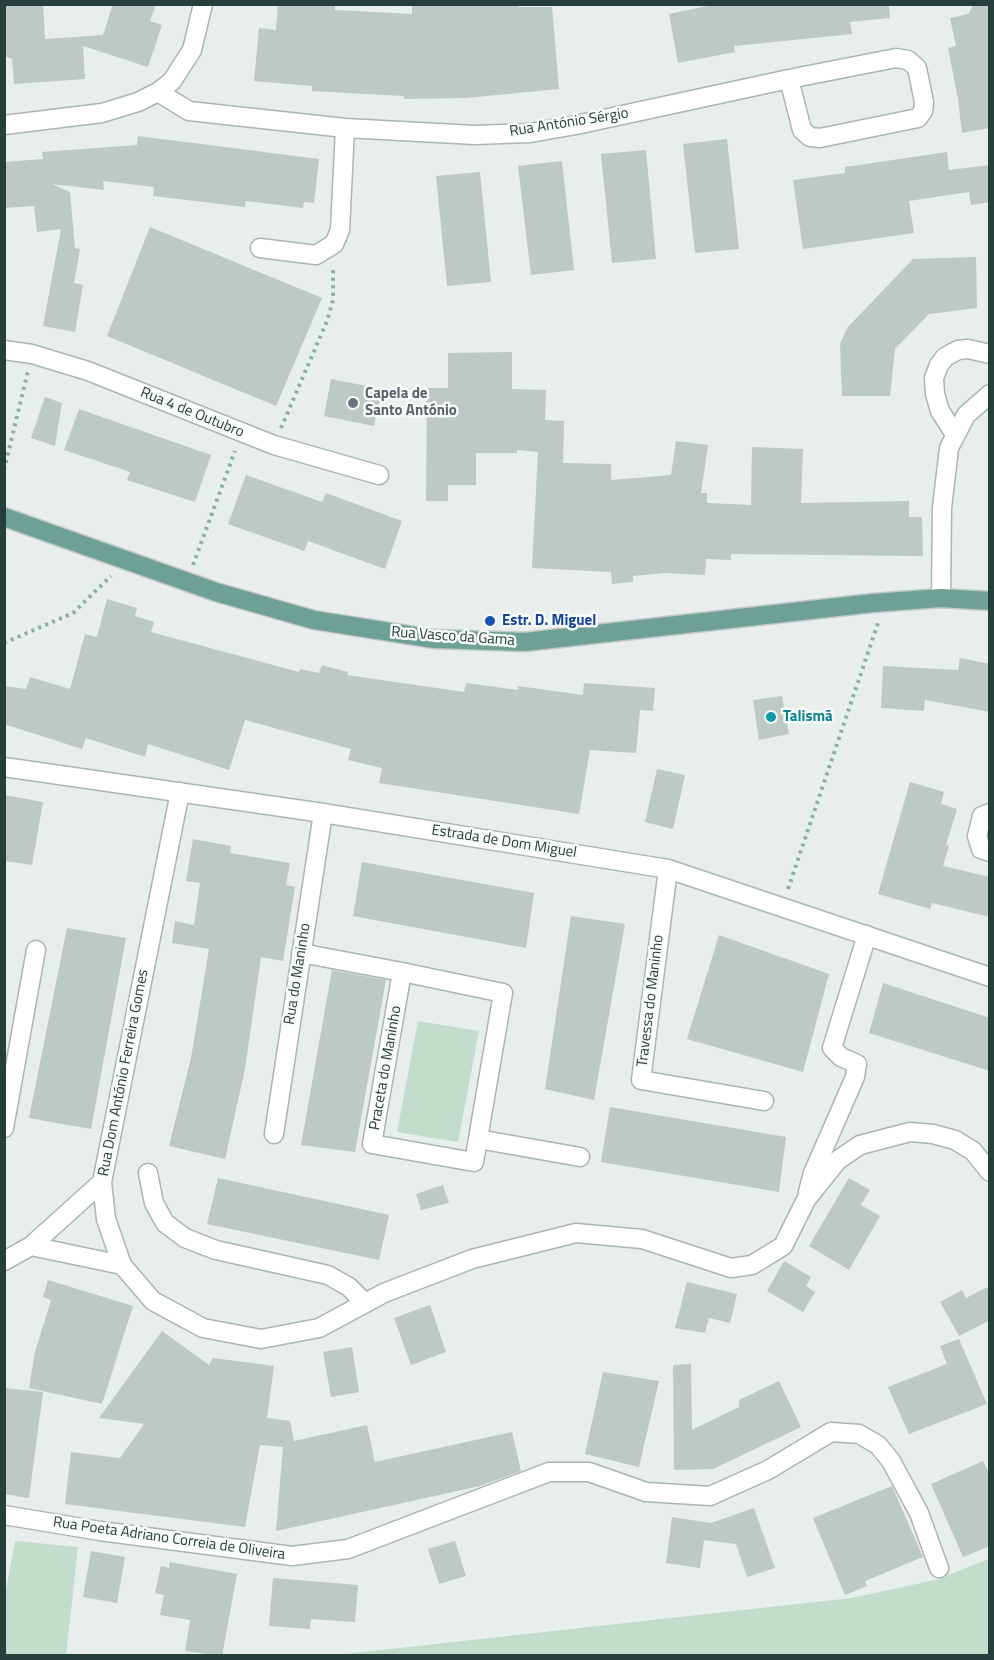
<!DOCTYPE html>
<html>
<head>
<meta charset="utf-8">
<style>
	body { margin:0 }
	#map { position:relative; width:994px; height:1660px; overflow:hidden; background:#e7eeeb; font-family:"Titillium Web",sans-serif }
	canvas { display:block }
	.frame { position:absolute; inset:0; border:6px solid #273f3a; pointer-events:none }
</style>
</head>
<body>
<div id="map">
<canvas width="994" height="1660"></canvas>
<div class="frame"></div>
</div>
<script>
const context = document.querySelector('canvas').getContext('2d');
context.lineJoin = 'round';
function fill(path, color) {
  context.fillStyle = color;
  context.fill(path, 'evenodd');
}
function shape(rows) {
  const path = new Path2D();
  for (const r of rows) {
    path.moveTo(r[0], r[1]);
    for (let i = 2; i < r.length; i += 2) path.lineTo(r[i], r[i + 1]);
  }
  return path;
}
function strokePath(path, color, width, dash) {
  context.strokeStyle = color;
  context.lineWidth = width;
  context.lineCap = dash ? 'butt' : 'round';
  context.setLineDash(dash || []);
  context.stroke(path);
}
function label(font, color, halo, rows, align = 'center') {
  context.font = font + ' "Titillium Web",sans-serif';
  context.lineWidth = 5;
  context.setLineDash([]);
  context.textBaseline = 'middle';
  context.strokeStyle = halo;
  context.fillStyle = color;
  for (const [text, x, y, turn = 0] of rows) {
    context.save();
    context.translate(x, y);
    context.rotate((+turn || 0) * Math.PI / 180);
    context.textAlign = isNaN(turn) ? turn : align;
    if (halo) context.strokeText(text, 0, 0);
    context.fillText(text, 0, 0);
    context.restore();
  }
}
const green = shape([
	[418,1021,479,1031,458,1142,397,1132],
	[15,1541,78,1547,66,1655,5,1655,5,1595],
	[989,1559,989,1655,336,1655,852,1598,935,1580]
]);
const building = shape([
	[4,4,43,4,45,39,103,35,113,4,156,4,150,21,162,25,148,67,83,46,85,79,14,84,12,59,4,56],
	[278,4,335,4,335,10,412,14,412,4,518,4,518,7,552,7,559,89,466,98,404,99,404,96,312,91,312,86,254,81,259,28,276,30],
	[717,4,889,4,890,18,850,22,852,34,734,46,735,52,678,63,669,14],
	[974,4,990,4,990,128,962,133,958,99,948,48,956,46,950,18,968,14],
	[138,136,319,159,314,203,304,202,303,208,246,201,245,207,153,196,154,187,103,181,104,190,52,184,70,192,75,248,80,249,74,283,83,285,75,332,43,326,61,229,37,232,34,206,4,208,4,162,43,159,42,152,137,145],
	[727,139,739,249,695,253,683,144],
	[646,150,656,259,612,263,601,154],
	[947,152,949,170,990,165,990,202,971,205,969,192,909,201,914,233,803,249,793,180,845,173,845,167],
	[562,161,574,270,531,275,518,166],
	[480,172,491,282,447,286,436,176],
	[150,227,322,298,276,406,107,336],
	[976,257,977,308,929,314,895,349,890,396,842,396,840,344,847,328,913,259],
	[512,352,512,389,546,390,545,420,564,421,563,463,611,464,611,480,671,475,676,441,708,445,701,493,707,493,707,503,751,505,752,447,803,449,801,503,909,501,909,517,922,517,923,556,731,554,731,560,706,559,705,575,665,573,633,576,633,582,612,584,611,572,532,568,538,452,517,450,517,453,476,453,476,485,448,485,448,501,426,501,427,388,448,388,448,353],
	[331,379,382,389,374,426,324,416],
	[45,397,62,403,55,446,31,438],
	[79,409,211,455,195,502,127,480,130,472,64,450],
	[246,475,322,502,326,493,402,521,385,569,308,541,304,551,228,524],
	[107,599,137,608,135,616,154,622,151,632,299,672,300,669,319,673,322,665,348,672,347,675,464,692,466,683,518,690,518,686,583,695,584,683,655,688,653,711,640,710,636,753,590,750,579,814,379,783,382,768,348,760,351,749,245,720,229,770,148,744,145,757,86,738,82,749,4,724,4,686,26,689,30,677,70,689,85,634,97,637],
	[960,658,990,664,990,712,925,700,924,711,881,708,883,666,958,670],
	[782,696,789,734,759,740,753,700],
	[657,769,685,775,673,829,645,822],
	[910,782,944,792,941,804,957,809,946,845,949,846,943,866,990,877,990,917,932,903,930,909,878,894],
	[4,795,43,802,32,865,4,861],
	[193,839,231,846,230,853,290,863,286,885,295,887,283,961,261,957,245,1069,225,1159,169,1146,191,1058,209,949,172,943,175,921,194,925,200,883,186,881],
	[362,862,534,893,526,948,353,916],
	[571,916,625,924,594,1100,545,1089],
	[67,928,126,938,91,1129,29,1118],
	[719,935,829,974,803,1072,687,1039],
	[332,970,386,980,355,1152,301,1145],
	[883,983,990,1018,990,1071,869,1033],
	[610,1107,786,1137,779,1192,601,1162],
	[218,1178,389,1215,379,1260,207,1224],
	[849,1178,870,1190,861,1205,880,1216,849,1270,809,1246],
	[443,1185,449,1203,421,1210,416,1194],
	[784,1261,811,1277,806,1286,815,1292,803,1312,767,1291],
	[48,1280,133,1306,102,1404,29,1388,35,1352,51,1300,43,1297],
	[687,1282,737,1294,730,1323,709,1318,705,1333,675,1328],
	[990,1286,990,1320,959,1336,940,1302,962,1290,966,1298],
	[430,1305,446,1352,411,1365,394,1318],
	[162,1331,209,1365,213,1358,274,1366,267,1418,290,1421,294,1441,367,1425,375,1462,512,1432,521,1471,480,1486,276,1531,283,1447,260,1445,245,1527,65,1504,71,1452,120,1458,144,1424,99,1418],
	[959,1339,987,1404,909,1434,888,1387,947,1364,940,1346],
	[352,1347,359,1392,331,1397,323,1352],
	[691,1364,692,1430,739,1407,739,1400,779,1381,801,1427,713,1469,674,1470,673,1365],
	[603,1372,659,1381,639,1467,585,1454],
	[4,1388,43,1392,29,1498,4,1494],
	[983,1461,990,1475,990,1546,963,1557,931,1484],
	[892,1486,923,1557,865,1581,867,1586,845,1595,813,1518],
	[754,1508,775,1568,747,1577,736,1544,704,1540,700,1568,666,1563,672,1517,711,1523],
	[455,1541,466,1576,439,1584,428,1549],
	[91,1551,125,1557,117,1603,83,1597],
	[170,1562,237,1574,222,1656,185,1651,190,1620,160,1615,164,1595,155,1593,161,1566,169,1568],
	[273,1578,358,1585,355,1622,311,1619,310,1629,269,1626]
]);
const path = shape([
	[281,428,327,321,333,300,333,269],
	[4,470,28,371],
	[193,565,235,451],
	[4,643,73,613,111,576],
	[788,889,878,623]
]);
const minor = shape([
	[158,92,189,111,345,128,475,135,530,133,576,125,789,79,896,58,908,60,917,68,924,102,923,111,918,118,820,138,810,137,802,130,789,79],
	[4,125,102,113,138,102,158,92,172,81,192,50,203,4],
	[260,248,316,255,334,244,340,230,345,128],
	[4,350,32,354,88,371,274,445,379,475],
	[954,433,940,411,935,394,934,378,939,365,945,357,958,350,968,349,990,354],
	[941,598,942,508,949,448,966,415,990,394],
	[180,792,102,1182,106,1219,122,1265,153,1301,203,1328,261,1339,319,1328,384,1293,472,1259,576,1233,642,1239,731,1268,752,1265,783,1246,806,1200,838,1160,860,1145,910,1132,933,1134,955,1140,973,1151,990,1172],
	[990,813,982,816,977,836,981,849,990,852],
	[668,869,641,1080,764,1101],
	[301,953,402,972,503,993,474,1162,372,1144,402,972],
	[4,1128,36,950],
	[274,1134,323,813],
	[478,1139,580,1157],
	[148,1173,154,1203,165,1223,185,1238,216,1250,328,1275,349,1287,365,1303],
	[808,1192,813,1173,855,1077,857,1064,841,1057,832,1048,867,935],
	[31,1246,122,1265],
	[4,1261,31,1246,102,1182],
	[4,1515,100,1531,292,1556,348,1549,549,1472,589,1472,646,1492,710,1496,768,1470,831,1432,859,1434,878,1445,891,1461,919,1513,939,1568]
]);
const tertiary = shape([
	[4,767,323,813,668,869,990,977]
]);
const primary = shape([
	[4,517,216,592,314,620,434,639,525,642,873,603,941,598,990,601]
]);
const markers = [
	[353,403,6,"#6b7280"],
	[490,621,6,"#1a4fb4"],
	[771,717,6,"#0f9aa8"]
];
const streetNames = [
	["Rua António Sérgio",569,123,-9],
	["Rua 4 de Outubro",192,413,22],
	["Rua Vasco da Gama",453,637,4],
	["Estrada de Dom Miguel",504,842,9],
	["Rua do Maninho",298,974,-81],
	["Travessa do Maninho",651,1001,-83],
	["Praceta do Maninho",386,1068,-80],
	["Rua Dom António Ferreira Gomes",124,1073,-79],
	["Rua Poeta Adriano Correia de Oliveira",169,1539,8]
];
const worshipNames = [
	["Capela de",365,394],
	["Santo António",365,411]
];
const transitNames = [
	["Estr. D. Miguel",502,621]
];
const cultureNames = [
	["Talismã",783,717]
];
fill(green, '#c2ddcb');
fill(building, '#bcc9c4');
strokePath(minor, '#aab6b2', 21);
strokePath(tertiary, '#aab6b2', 21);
strokePath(primary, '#c3c9c8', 21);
strokePath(path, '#8aafa5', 4, [3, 4.5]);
strokePath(minor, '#fff', 18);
strokePath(tertiary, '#fff', 18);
strokePath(primary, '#6fa096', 18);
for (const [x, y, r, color] of markers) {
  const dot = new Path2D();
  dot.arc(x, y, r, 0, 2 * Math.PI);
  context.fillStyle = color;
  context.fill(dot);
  strokePath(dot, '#f7fbf9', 2);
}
label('15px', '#273f3a', '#f7fbf9', streetNames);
label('bold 15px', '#5b616d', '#f7fbf9', worshipNames, 'left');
label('bold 15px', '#164399', '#f7fbf9', transitNames, 'left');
label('bold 15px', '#0d838f', '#f7fbf9', cultureNames, 'left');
</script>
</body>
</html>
